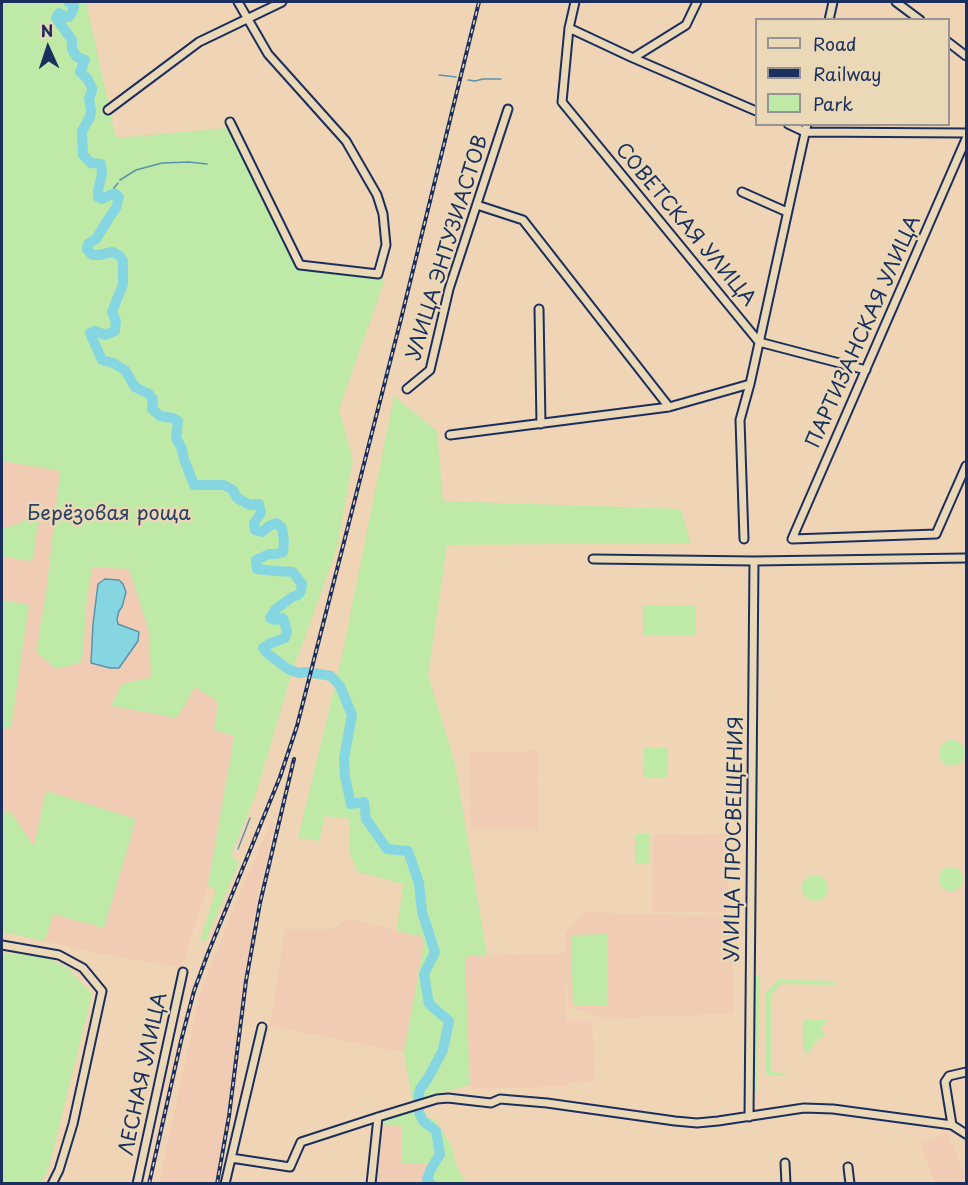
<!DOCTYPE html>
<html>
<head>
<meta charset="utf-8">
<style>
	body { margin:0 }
	#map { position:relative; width:968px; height:1185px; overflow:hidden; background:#efd4b6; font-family:"Playpen Sans",sans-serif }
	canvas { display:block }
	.frame { position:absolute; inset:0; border:3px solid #1b2f5e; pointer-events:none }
	.legend { position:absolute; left:755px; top:18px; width:195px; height:108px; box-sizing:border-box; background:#ebd8b6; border:2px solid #989493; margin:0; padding:8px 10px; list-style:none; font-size:18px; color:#1b2f5e }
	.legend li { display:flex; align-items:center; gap:12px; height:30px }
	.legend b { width:30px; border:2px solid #989493 }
	.north { position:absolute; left:18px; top:18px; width:60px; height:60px; -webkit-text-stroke:4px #ebd8b6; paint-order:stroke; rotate:357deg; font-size:16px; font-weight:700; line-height:24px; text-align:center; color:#1b2f5e }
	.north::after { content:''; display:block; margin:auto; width:21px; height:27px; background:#1b2f5e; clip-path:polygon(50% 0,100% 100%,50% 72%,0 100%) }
</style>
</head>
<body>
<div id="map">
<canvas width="968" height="1185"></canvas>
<div class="frame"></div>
<ul class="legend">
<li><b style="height:8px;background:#ebd8b6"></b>Road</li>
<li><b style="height:8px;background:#1b2f5e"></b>Railway</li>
<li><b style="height:16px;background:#bee9a6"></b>Park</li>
</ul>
<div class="north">N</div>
</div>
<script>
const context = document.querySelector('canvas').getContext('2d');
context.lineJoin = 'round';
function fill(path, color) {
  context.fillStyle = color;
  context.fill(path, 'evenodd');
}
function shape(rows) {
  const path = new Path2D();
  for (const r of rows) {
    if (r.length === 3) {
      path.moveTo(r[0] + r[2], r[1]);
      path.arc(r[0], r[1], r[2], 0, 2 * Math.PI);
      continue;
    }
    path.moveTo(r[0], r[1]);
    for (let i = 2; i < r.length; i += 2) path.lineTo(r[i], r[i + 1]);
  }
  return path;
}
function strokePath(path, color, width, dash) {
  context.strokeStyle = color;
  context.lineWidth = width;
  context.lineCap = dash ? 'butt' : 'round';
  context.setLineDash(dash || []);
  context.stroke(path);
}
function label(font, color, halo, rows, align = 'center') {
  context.font = font + ' "Playpen Sans",sans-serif';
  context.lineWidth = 5;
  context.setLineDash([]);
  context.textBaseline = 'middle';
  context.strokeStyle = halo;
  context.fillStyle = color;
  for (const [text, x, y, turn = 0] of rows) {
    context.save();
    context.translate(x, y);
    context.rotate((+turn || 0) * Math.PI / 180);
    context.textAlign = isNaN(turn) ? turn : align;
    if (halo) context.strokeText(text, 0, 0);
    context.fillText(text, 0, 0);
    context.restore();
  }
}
const built = shape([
	[227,128,298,269,385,279,339,410,237,720,208,885,181,968,103,954,2,932,2,263,116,138],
	[537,751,538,828,471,829,470,752],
	[271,823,275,823,255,909,227,1126,215,1183,159,1183,199,997,233,909],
	[653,834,730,835,728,913,652,911],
	[584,912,669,915,733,915,733,1014,603,1018,568,1006,566,957,566,1020,592,1021,595,1081,569,1082,569,1086,475,1089,470,1085,465,959,469,956,566,953,565,933],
	[348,919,422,937,424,942,404,1052,270,1026,285,929,332,929],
	[379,1124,403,1125,402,1163,428,1164,427,1183,373,1184],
	[948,1133,965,1176,963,1183,935,1183,920,1145]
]);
const green = shape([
	[2,2,86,2,116,138,227,128,298,269,385,279,339,409,353,460,337,548,290,679,256,794,231,855,239,863,205,942,200,940,216,891,208,885,234,736,214,730,218,702,195,687,177,718,111,706,122,684,151,677,149,631,129,569,92,567,87,599,83,654,80,663,56,669,36,652,46,593,60,471,2,461],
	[394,396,437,431,443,501,681,509,690,543,447,545,428,675,455,764,487,955,469,956,465,959,470,1085,412,1100,404,1052,424,942,422,937,397,931,403,884,358,872,349,852,350,819,325,816,319,841,298,838,342,656],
	[25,519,34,519,39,522,35,540,34,558,29,561,2,556,2,529,20,523],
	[2,600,29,605,11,727,2,730],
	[643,606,696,606,696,635,643,635],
	[952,753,13],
	[644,747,668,748,668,778,643,777],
	[46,791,136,819,104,928,53,914,45,941,2,932,2,813,11,812,34,846],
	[635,834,650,834,650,863,635,863],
	[951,879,12],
	[815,888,13],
	[607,934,608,1006,573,1006,571,935],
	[2,954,39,955,67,967,92,994,49,1167,41,1183,2,1184],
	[754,976,760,976,757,1092,751,1092],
	[779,979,832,981,837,985,781,984,771,995,771,1072,785,1073,785,1076,768,1076,765,1073,765,993],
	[803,1020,828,1020,820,1030,825,1034,823,1037,819,1038,807,1055,806,1051,803,1051],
	[414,1111,435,1120,452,1146,456,1166,466,1183,427,1183,428,1164,402,1164,402,1126,379,1124,387,1118]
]);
const water = shape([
	[105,579,119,580,123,584,126,592,122,607,119,611,117,619,118,624,139,632,138,641,119,668,110,668,91,663,93,624,98,584,105,579]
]);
const stream = shape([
	[439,75,456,77],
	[468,80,475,81,483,79,501,79],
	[120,180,136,170,162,163,189,162,207,164],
	[116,194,114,188,118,183],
	[238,849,250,818]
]);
const river = shape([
	[68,2,73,3,74,7,71,14,69,17,66,17,59,13,56,18,72,40,72,49,77,57,85,60,80,72,87,78,92,88,92,91,89,98,91,111,90,117,82,131,83,155,91,163,101,164,102,174,98,191,98,197,102,199,112,194,116,194,119,197,116,208,109,218,96,239,88,244,87,249,92,255,99,255,113,252,120,256,123,261,123,284,112,312,116,321,115,331,105,335,95,331,90,333,102,360,113,363,125,370,135,387,149,394,153,399,152,409,160,416,173,418,178,421,176,438,182,449,184,459,194,485,224,485,233,490,237,498,250,505,259,504,261,513,254,523,255,530,262,532,269,526,277,523,282,528,284,541,283,552,276,554,269,554,256,560,257,569,275,571,293,572,302,584,301,591,298,595,292,597,275,610,270,618,275,620,283,618,287,631,285,638,271,643,263,648,268,654,288,669,299,673,307,672,331,676,340,686,352,715,344,758,345,777,351,804,364,802,366,819,387,849,408,851,419,883,422,912,435,952,424,974,429,1004,449,1021,443,1050,428,1078,420,1089,418,1101,419,1112,423,1121,436,1131,440,1154,431,1169,427,1179,431,1184]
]);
const minor = shape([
	[575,2,569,28,562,102,759,342,866,370],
	[896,2,920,20],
	[829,20,833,2],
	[569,28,633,58,756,111],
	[948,42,966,56],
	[633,58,686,25,697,2],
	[108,110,199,42,282,2],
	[230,122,300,265,378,274,386,245,383,214,377,195,346,141,268,54,238,2],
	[788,124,805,132,966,133],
	[966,139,792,539,936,534,966,466],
	[742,192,787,212],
	[477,205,523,220,669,407],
	[539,309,541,424],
	[407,389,430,370,449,289,508,109],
	[450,435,669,407,750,384],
	[744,539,740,420,750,384,807,124],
	[593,559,754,561,966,558],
	[2,945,59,955,83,968,102,991,73,1124,59,1170,52,1184],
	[749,1117,754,561],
	[952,1125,945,1082,949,1076,966,1072],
	[231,1158,290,1167,301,1142,378,1117,437,1099,448,1098,491,1103,500,1099,547,1103,675,1121,697,1123,718,1121,804,1108,833,1109,952,1125,966,1134],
	[785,1163,786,1184],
	[848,1167,850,1184],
	[137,1184,183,972],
	[225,1184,262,1027],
	[371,1184,378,1117]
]);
const rail = shape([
	[149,1184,181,1041,194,991,208,953,280,777,297,726,401,319,479,2],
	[217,1184,229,1116,246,981,260,903,294,759]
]);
const streetNames = [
	["СОВЕТСКАЯ УЛИЦА",685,225,50],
	["УЛИЦА ЭНТУЗИАСТОВ",448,248,-73],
	["ПАРТИЗАНСКАЯ УЛИЦА",864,332,-66],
	["УЛИЦА ПРОСВЕЩЕНИЯ",735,839,-89],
	["ЛЕСНАЯ УЛИЦА",144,1074,-78]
];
const parkNames = [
	["Берёзовая роща",109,514]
];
fill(built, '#f0ccb5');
fill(green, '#bee9a6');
fill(water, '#86d6e2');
strokePath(water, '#5b93ad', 1.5);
strokePath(stream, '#5b93ad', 1.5);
strokePath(river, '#86d6e2', 10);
strokePath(minor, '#1b2f5e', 11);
strokePath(minor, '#ebd8b6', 7);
strokePath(rail, '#1b2f5e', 4);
strokePath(rail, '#ebd8b6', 1.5, [4.5]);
label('20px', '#1b2f5e', '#ebd8b6', streetNames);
label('20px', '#2b4265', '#ebd8b6', parkNames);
</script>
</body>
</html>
